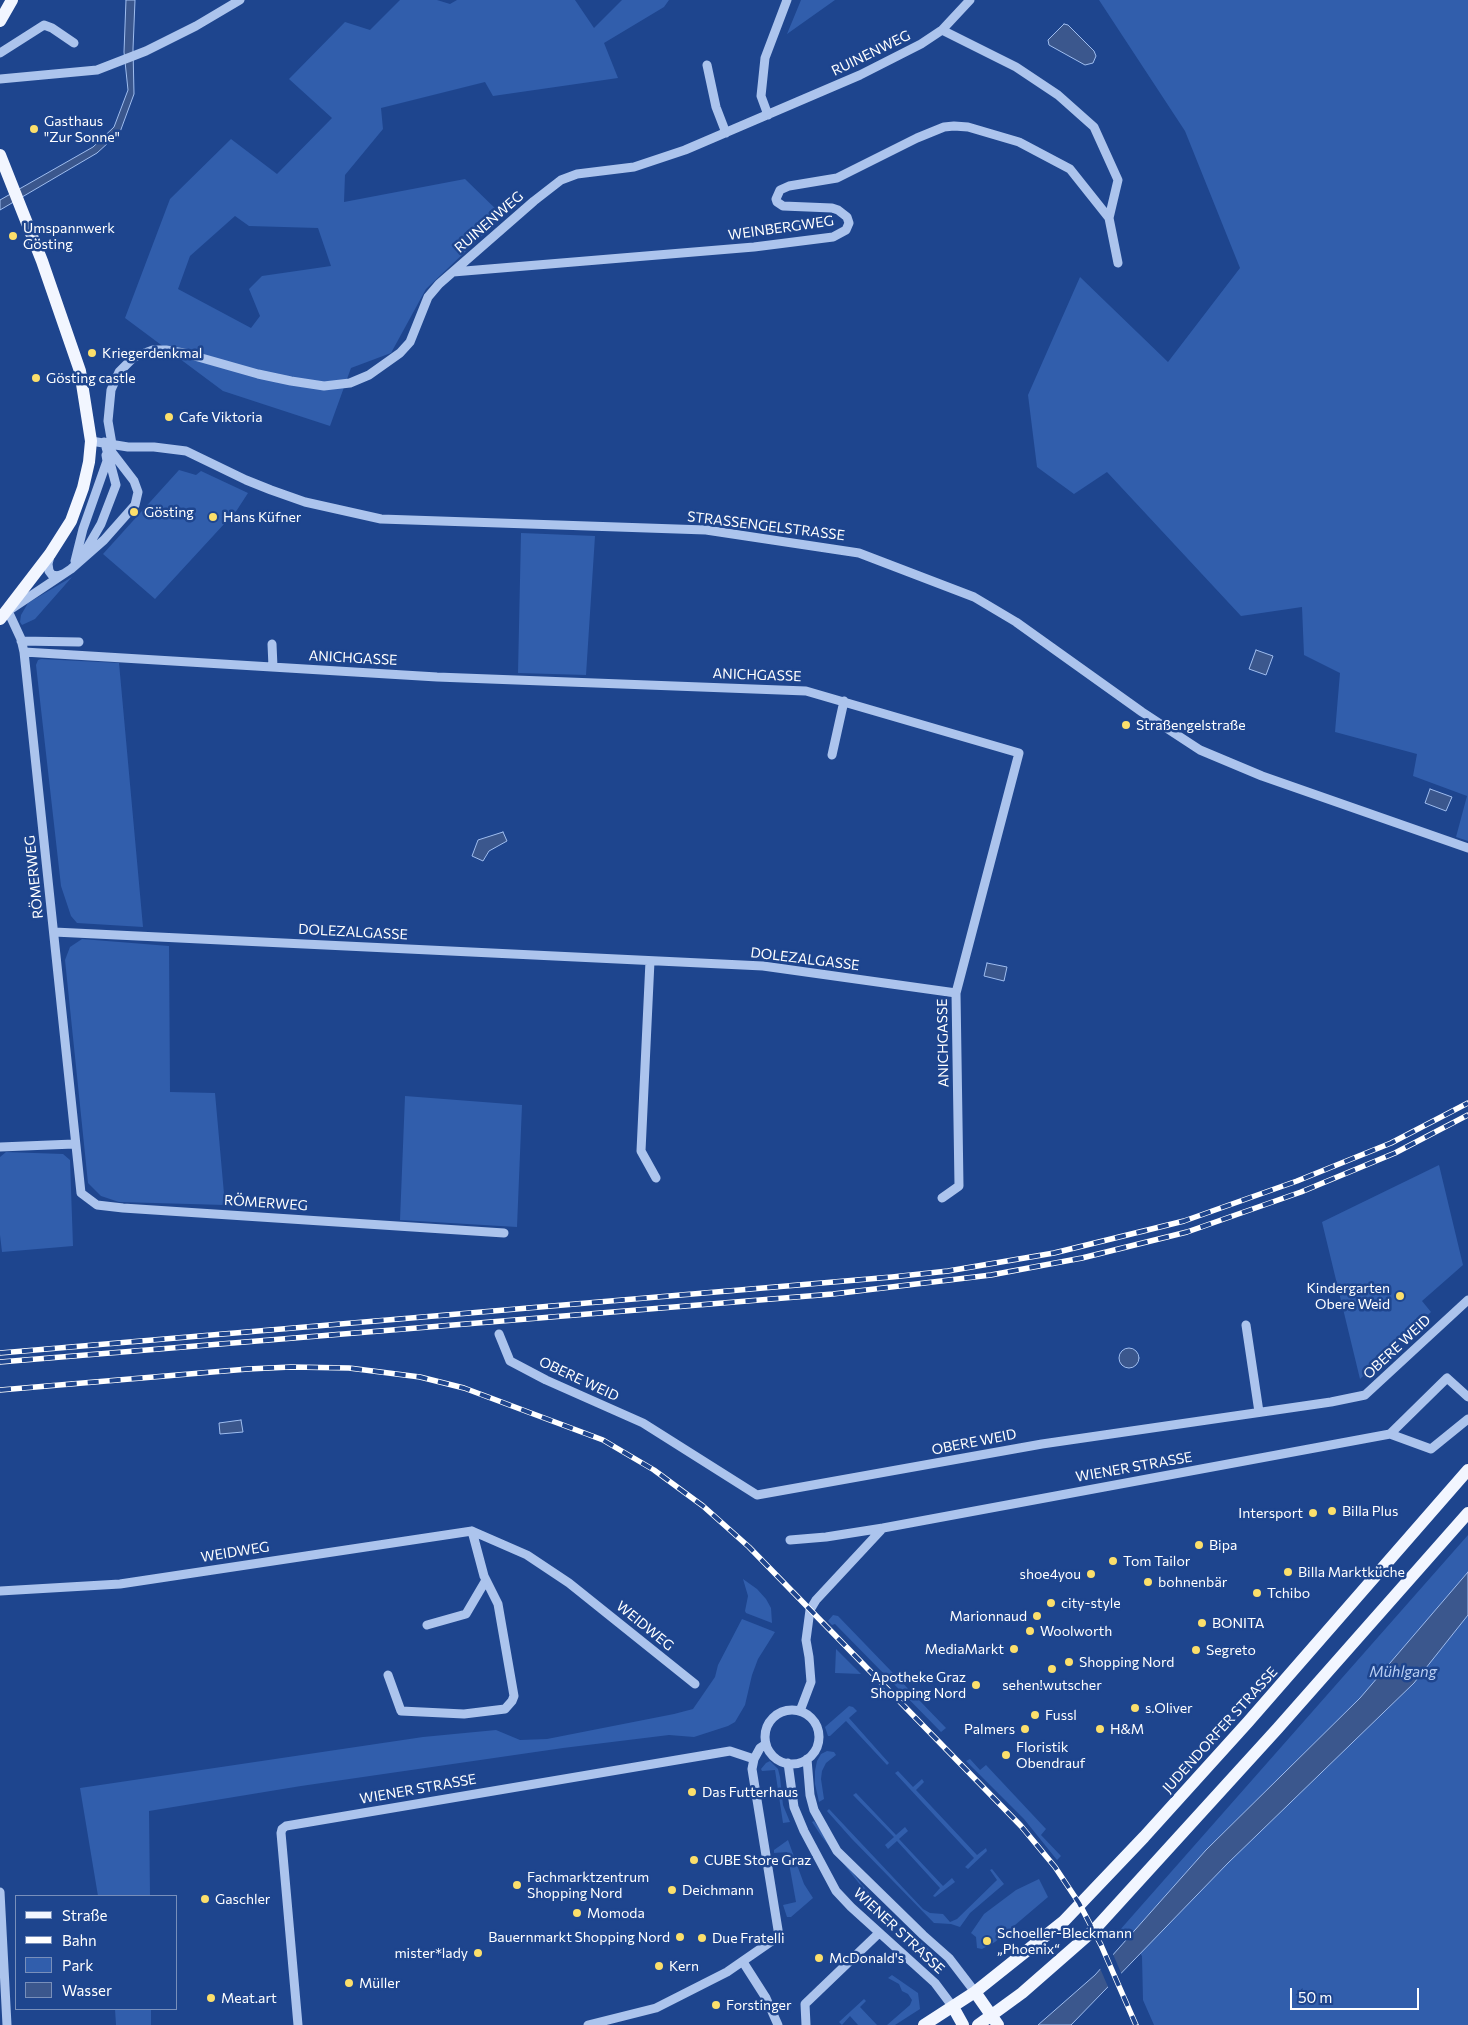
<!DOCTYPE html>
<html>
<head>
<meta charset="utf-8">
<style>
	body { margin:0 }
	#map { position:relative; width:1468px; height:2025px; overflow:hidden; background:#1e458e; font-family:Commissioner,sans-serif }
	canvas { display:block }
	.legend { position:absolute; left:15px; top:1895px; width:162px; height:115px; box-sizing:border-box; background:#1e458e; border:1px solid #788fbb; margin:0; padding:6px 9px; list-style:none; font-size:15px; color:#fff }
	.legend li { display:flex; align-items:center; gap:10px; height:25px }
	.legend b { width:25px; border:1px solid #788fbb }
	.scale { position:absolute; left:1290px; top:1988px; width:129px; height:22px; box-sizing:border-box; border:2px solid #fff; border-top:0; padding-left:6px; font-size:15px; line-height:18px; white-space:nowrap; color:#fff; -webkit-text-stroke:4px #1e458e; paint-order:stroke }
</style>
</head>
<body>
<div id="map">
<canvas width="1468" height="2025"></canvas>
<ul class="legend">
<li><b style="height:6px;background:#f2f6ff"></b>Straße</li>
<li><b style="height:6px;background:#fff"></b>Bahn</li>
<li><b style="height:14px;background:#315eac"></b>Park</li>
<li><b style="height:14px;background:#3b578d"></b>Wasser</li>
</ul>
<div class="scale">50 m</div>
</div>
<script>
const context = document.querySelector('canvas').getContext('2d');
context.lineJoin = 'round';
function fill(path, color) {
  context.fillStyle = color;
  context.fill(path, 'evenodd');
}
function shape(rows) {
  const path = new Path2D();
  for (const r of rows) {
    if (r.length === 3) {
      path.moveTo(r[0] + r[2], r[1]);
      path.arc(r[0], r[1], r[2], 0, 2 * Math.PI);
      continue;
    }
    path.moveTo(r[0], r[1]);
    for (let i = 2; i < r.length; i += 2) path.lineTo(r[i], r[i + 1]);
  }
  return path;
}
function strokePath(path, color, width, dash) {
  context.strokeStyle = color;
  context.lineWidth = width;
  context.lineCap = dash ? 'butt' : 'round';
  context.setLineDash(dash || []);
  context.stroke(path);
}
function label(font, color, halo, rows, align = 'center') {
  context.font = font + ' Commissioner,sans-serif';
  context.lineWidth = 5;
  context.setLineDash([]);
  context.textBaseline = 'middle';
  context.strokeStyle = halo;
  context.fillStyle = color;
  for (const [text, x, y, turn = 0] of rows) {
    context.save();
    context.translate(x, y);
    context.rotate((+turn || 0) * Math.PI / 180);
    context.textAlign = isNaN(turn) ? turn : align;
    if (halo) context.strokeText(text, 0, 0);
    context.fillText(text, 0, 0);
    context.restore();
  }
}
const green = shape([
	[400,0,437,0,450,4,457,0,575,0,594,28,622,0,669,0,664,7,604,43,618,78,493,96,485,82,381,108,383,129,345,175,344,202,465,179,503,216,426,289,391,353,351,368,330,426,223,391,125,318,170,199,231,139,277,174,332,118,289,79,345,22,370,30],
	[235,216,249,226,318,228,331,266,262,276,249,289,260,316,251,328,178,289,190,256],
	[801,0,835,0,787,34],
	[1099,0,1468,0,1468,841,1456,837,1467,796,1413,776,1417,754,1335,732,1340,673,1304,655,1302,607,1241,616,1107,472,1074,494,1037,467,1028,395,1080,277,1168,362,1240,268,1185,131],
	[179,470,196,475,201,471,248,493,237,510,155,599,103,554],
	[521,533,595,536,586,675,518,673],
	[72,577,35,619,22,625,20,622,21,615,28,603],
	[41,659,119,663,143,927,77,923,71,916,61,886,36,665,38,660],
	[82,939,169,946,170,1092,215,1093,225,1205,119,1202,101,1196,88,1183,65,960,70,947],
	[405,1096,522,1105,517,1227,400,1220],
	[6,1152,63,1154,70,1160,73,1246,2,1252,0,1235,0,1157],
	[1439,1165,1463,1265,1422,1301,1431,1312,1360,1379,1322,1222],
	[1468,1535,1468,1572,1360,1698,1206,1850,1127,1939,1119,1931],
	[743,1579,757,1589,766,1599,771,1608,772,1623,746,1613,745,1611,748,1596],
	[833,1615,838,1616,946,1728,941,1732,835,1624,832,1625,828,1621],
	[1468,1615,1468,2025,1154,2025,1143,2000,1142,1956,1140,1953,1228,1863,1414,1683],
	[742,1619,775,1632,758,1659,752,1675,745,1705,735,1722,728,1726,694,1737,669,1735,563,1748,301,1786,149,1811,150,1896,98,1896,80,1788,423,1737,496,1730,520,1740,547,1739,674,1714,693,1709,715,1677,718,1665],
	[836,1649,861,1674,835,1673],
	[849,1706,853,1707,857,1711,849,1718,889,1763,887,1765,846,1721,830,1736,828,1736,825,1727],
	[827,1751,834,1752,836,1755,826,1763,822,1771,821,1779,824,1799,819,1802,815,1784,815,1771,817,1761,821,1754],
	[970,1759,980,1770,986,1765,1046,1829,1041,1835,1061,1856,1057,1860,1024,1819,966,1761],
	[770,1761,778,1769,780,1777,783,1805,790,1822,783,1823,775,1770,762,1771,761,1769,766,1763],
	[898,1771,913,1787,922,1779,924,1782,916,1790,977,1855,986,1848,987,1851,968,1869,965,1867,974,1858,895,1773],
	[856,1793,896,1835,905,1827,908,1831,899,1839,943,1886,952,1878,955,1882,935,1897,933,1896,940,1888,897,1841,888,1849,885,1845,894,1837,853,1795],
	[829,1809,923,1909,930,1913,943,1914,950,1922,957,1919,997,1880,990,1870,992,1869,1004,1884,970,1913,960,1927,951,1924,934,1923,851,1838,827,1811],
	[814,1821,862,1885,892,1917,948,1966,945,1968,890,1918,866,1892,822,1837,812,1822],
	[788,1840,804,1884,813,1898,791,1917,787,1917,783,1905,796,1902,787,1852,774,1853,774,1850],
	[1039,1879,1048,1897,995,1942,982,1949,977,1948,976,1937,971,1933,984,1914,1016,1890],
	[892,1975,918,1993,920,2009,895,2025,887,2025,910,2005,912,2000,908,1994,902,1991,899,1984,888,1978],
	[864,1999,866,2001,860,2007,877,2025,858,2025,850,2016,842,2025,839,2022],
	[115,2009,151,2009,151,2025,116,2025]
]);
const water = shape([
	[126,0,135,0,133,49,134,94,120,132,97,153,0,210,0,200,93,147,114,127,128,90,124,52,126,0],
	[1064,24,1068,25,1094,51,1096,56,1093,63,1085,65,1049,45,1048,40,1064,24],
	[1256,650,1273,656,1266,675,1249,669,1256,650],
	[1430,789,1452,797,1446,811,1425,803,1430,789],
	[503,832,507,841,489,851,483,861,472,856,478,840,503,832],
	[987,963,1007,967,1004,981,984,976,987,963],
	[1129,1358,10],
	[241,1420,243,1432,220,1434,219,1423,241,1420],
	[1468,1572,1468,1615,1414,1683,1228,1863,1071,2025,1038,2025,1095,1975,1206,1850,1360,1698,1468,1572]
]);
const pier = shape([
	[1112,1952,1122,1975,1109,1989,1099,1966]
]);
const minor = shape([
	[942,30,1016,67,1058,95,1094,127,1118,180,1109,218,1118,263],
	[0,53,44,25,52,28,74,43],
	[707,65,716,107,726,133],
	[0,79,97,70,146,51,196,26,240,0],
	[768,115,761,96,765,58,787,0],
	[453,272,754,247,833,237,846,230,849,223,847,217,838,210,832,208,783,206,777,202,776,199,780,190,789,186,837,178,917,138,944,127,954,126,968,127,1019,142,1070,169,1109,218],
	[91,441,128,447,154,447,186,451,246,480,271,490,305,502,381,519,706,530,859,553,974,597,1016,622,1142,712,1200,750,1262,776,1468,848],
	[104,442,134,481,138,492,135,505,104,540,71,569,8,611,21,639,24,652,81,1193,97,1205,123,1208,504,1233],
	[112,444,108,421,111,390,119,372,134,357,153,350,166,350,184,353,258,374,291,381,324,386,350,383,369,375,400,353,410,342,428,297,439,284,534,201,561,180,577,174,634,167,685,150,860,75,921,44,942,30,970,0],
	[83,555,101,524,116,485,106,447],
	[50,556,48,564,49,571,52,575,58,576,63,574],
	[75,561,83,529,107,461,106,455],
	[21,641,79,642],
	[272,644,273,667],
	[24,652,437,677,806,691,1019,753,956,993,959,1186,942,1198],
	[832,755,844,701],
	[54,932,763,966,956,993],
	[650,961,641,1151,656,1178],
	[0,1147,74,1144],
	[1246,1325,1259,1412],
	[499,1334,510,1361,546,1380,643,1423,757,1495,1042,1444,1331,1402,1365,1395,1468,1300],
	[1390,1434,1447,1378,1468,1397],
	[883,1528,1390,1434,1431,1449,1468,1419],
	[790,1540,826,1537,883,1528,816,1600,810,1610,806,1640,809,1657,811,1682,800,1711],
	[0,1591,120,1584,472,1531,527,1555,569,1583,695,1684],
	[427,1625,466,1614,486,1580],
	[388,1675,401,1711,464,1714,505,1709,512,1701,514,1696,498,1604,484,1576,472,1531],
	[792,1737,27],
	[807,1759,810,1795,814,1810,837,1851,923,1935,949,1958,975,1992],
	[788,1763,794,1807,804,1831,836,1891,851,1907,935,1983,953,2007],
	[0,1892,7,2025],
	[743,1962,766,1998,778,2025],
	[298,2025,281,1833,282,1829,286,1826,730,1751,754,1759],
	[588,2025,656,2008,727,1972,779,1936,752,1769,754,1759,760,1748,766,1744],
	[806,2025,805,2004,879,1933]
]);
const major = shape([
	[0,21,12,0],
	[0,155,42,261,80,371,91,441,89,462,83,488,71,521,50,554,0,619],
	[975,1992,998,2025],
	[953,2007,963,2025],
	[924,2025,975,1992,1064,1921,1144,1837,1248,1722,1468,1470],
	[978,2025,1022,1993,1094,1930,1278,1728,1468,1513]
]);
const rail = shape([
	[0,1353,892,1277,948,1271,1054,1253,1184,1221,1297,1181,1391,1143,1468,1103],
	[0,1362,833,1294,991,1275,1082,1258,1187,1232,1301,1192,1395,1153,1468,1115],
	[0,1390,248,1369,291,1367,349,1368,420,1377,464,1388,603,1440,654,1470,703,1506,749,1547,1021,1826,1055,1867,1079,1903,1101,1945,1136,2025]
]);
const markers = [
	[34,129,5,"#fcdf6b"],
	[13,236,5,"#fcdf6b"],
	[92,353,5,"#fcdf6b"],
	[36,378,5,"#fcdf6b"],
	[169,417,5,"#fcdf6b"],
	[134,512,5,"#fcdf6b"],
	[213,517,5,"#fcdf6b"],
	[1126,725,5,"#fcdf6b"],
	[1400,1296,5,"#fcdf6b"],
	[1332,1511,5,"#fcdf6b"],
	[1313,1513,5,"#fcdf6b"],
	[1199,1545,5,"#fcdf6b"],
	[1113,1561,5,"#fcdf6b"],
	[1288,1572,5,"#fcdf6b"],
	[1091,1574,5,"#fcdf6b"],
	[1148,1582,5,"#fcdf6b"],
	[1257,1593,5,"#fcdf6b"],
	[1051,1603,5,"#fcdf6b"],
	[1037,1616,5,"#fcdf6b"],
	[1202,1623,5,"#fcdf6b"],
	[1030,1631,5,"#fcdf6b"],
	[1014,1649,5,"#fcdf6b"],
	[1196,1650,5,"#fcdf6b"],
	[1069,1662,5,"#fcdf6b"],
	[1052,1669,5,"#fcdf6b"],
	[976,1685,5,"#fcdf6b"],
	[1135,1708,5,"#fcdf6b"],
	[1035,1715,5,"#fcdf6b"],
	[1025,1729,5,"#fcdf6b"],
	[1100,1729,5,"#fcdf6b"],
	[1006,1755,5,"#fcdf6b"],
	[692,1792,5,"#fcdf6b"],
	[694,1860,5,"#fcdf6b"],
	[517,1885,5,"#fcdf6b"],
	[672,1890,5,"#fcdf6b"],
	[205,1899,5,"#fcdf6b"],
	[577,1913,5,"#fcdf6b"],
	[680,1937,5,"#fcdf6b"],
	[702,1938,5,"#fcdf6b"],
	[987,1941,5,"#fcdf6b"],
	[478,1953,5,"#fcdf6b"],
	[819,1958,5,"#fcdf6b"],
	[659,1966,5,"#fcdf6b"],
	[349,1983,5,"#fcdf6b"],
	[211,1998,5,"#fcdf6b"],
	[716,2005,5,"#fcdf6b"]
];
const streetNames = [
	["RUINENWEG",871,53,-26],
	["RUINENWEG",489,222,-41],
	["WEINBERGWEG",781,228,-8],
	["STRASSENGELSTRASSE",766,526,7],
	["ANICHGASSE",353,658,3],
	["ANICHGASSE",757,675,2],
	["RÖMERWEG",34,877,-96],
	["DOLEZALGASSE",353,932,3],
	["DOLEZALGASSE",805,959,7],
	["ANICHGASSE",943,1043,-91],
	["RÖMERWEG",266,1203,4],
	["OBERE WEID",1397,1347,-43],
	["OBERE WEID",579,1379,25],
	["OBERE WEID",974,1442,-11],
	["WIENER STRASSE",1134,1467,-10],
	["WEIDWEG",235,1552,-9],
	["WEIDWEG",645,1626,39],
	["JUDENDORFER STRASSE",1220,1730,-48],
	["WIENER STRASSE",418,1789,-10],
	["WIENER STRASSE",899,1931,43]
];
const poiNames = [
	["Gasthaus",44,121],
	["\"Zur Sonne\"",44,137],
	["Umspannwerk",23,228],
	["Gösting",23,244],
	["Kriegerdenkmal",102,353],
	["Gösting castle",46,378],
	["Cafe Viktoria",179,417],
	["Gösting",144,512],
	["Hans Küfner",223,517],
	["Straßengelstraße",1136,725],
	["Kindergarten",1390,1288,"right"],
	["Obere Weid",1390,1304,"right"],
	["Billa Plus",1342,1511],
	["Intersport",1303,1513,"right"],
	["Bipa",1209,1545],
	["Tom Tailor",1123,1561],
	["Billa Marktküche",1298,1572],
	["shoe4you",1081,1574,"right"],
	["bohnenbär",1158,1582],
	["Tchibo",1267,1593],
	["city-style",1061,1603],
	["Marionnaud",1027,1616,"right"],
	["BONITA",1212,1623],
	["Woolworth",1040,1631],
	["MediaMarkt",1004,1649,"right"],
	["Segreto",1206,1650],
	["Shopping Nord",1079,1662],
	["Apotheke Graz",966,1677,"right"],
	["Shopping Nord",966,1693,"right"],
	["sehen!wutscher",1052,1685,"center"],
	["s.Oliver",1145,1708],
	["Fussl",1045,1715],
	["Palmers",1015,1729,"right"],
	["H&M",1110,1729],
	["Floristik",1016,1747],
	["Obendrauf",1016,1763],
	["Das Futterhaus",702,1792],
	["CUBE Store Graz",704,1860],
	["Fachmarktzentrum",527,1877],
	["Shopping Nord",527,1893],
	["Deichmann",682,1890],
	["Gaschler",215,1899],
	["Momoda",587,1913],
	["Schoeller-Bleckmann",997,1933],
	["„Phoenix“",997,1949],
	["Bauernmarkt Shopping Nord",670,1937,"right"],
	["Due Fratelli",712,1938],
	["mister*lady",468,1953,"right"],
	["McDonald's",829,1958],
	["Kern",669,1966],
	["Müller",359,1983],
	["Meat.art",221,1998],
	["Forstinger",726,2005]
];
const waterNames = [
	["Mühlgang",1403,1672]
];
fill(green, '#315eac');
fill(water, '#3b578d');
strokePath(water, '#9fbdef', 1);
fill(pier, '#1e458e');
strokePath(minor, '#acc4ed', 9);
strokePath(major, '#f2f6ff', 12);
strokePath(rail, '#fff', 5.5);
strokePath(rail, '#1e458e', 4, [11]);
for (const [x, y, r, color] of markers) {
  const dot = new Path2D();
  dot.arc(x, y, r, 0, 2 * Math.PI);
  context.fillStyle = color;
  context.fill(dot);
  strokePath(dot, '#1e458e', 2);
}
label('14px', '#fff', '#1e458e', streetNames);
label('14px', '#fff', '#1e458e', poiNames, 'left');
label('italic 15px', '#b8cef4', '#1e458e', waterNames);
</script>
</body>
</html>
